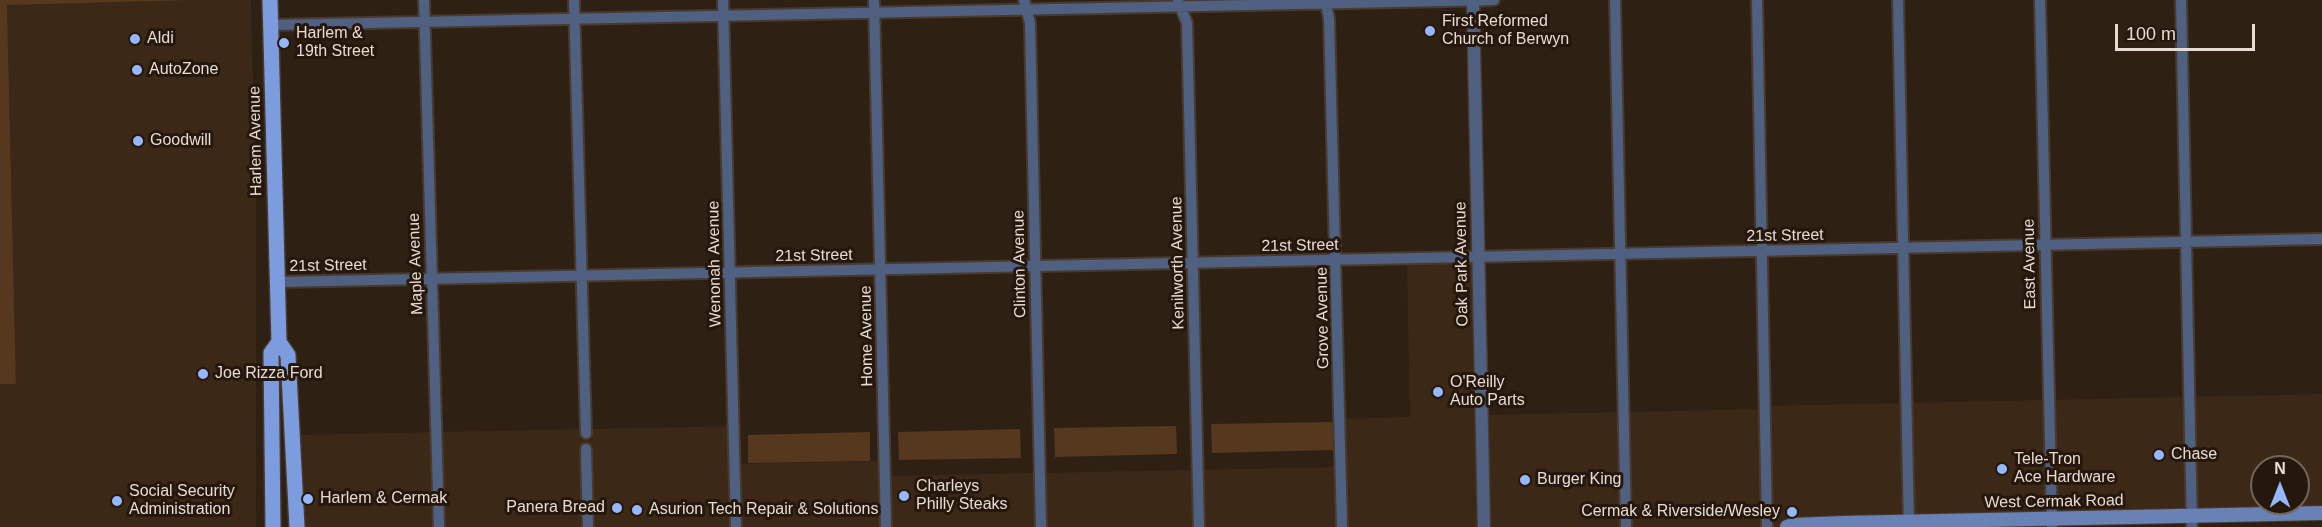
<!DOCTYPE html>
<html>
<head>
<meta charset="utf-8">
<style>
	body { margin:0 }
	#map { position:relative; width:2322px; height:527px; overflow:hidden; background:#2f2014; font-family:Arial,sans-serif }
	canvas { display:block }
	.north { position:absolute; left:2250px; top:455px; width:60px; height:60px; box-sizing:border-box; background:#25170b; border:2px solid #72665b; border-radius:50%; rotate:0deg; font-size:16px; font-weight:700; line-height:24px; text-align:center; color:#e6dcd4 }
	.north::after { content:''; display:block; margin:auto; width:21px; height:27px; background:#94b7fd; clip-path:polygon(50% 0,100% 100%,50% 72%,0 100%) }
	.scale { position:absolute; left:2115px; top:24px; width:140px; height:27px; box-sizing:border-box; border:3px solid #e6dcd4; border-top:0; padding-left:8px; font-size:18px; line-height:21px; white-space:nowrap; color:#e6dcd4; -webkit-text-stroke:4px #25170b; paint-order:stroke }
</style>
</head>
<body>
<div id="map">
<canvas width="2322" height="527"></canvas>
<div class="north">N</div>
<div class="scale">100 m</div>
</div>
<script>
const context = document.querySelector('canvas').getContext('2d');
context.lineJoin = 'round';
function fill(path, color) {
  context.fillStyle = color;
  context.fill(path, 'evenodd');
}
function shape(rows) {
  const path = new Path2D();
  for (const r of rows) {
    path.moveTo(r[0], r[1]);
    for (let i = 2; i < r.length; i += 2) path.lineTo(r[i], r[i + 1]);
  }
  return path;
}
function strokePath(path, color, width, dash) {
  context.strokeStyle = color;
  context.lineWidth = width;
  context.lineCap = dash ? 'butt' : 'round';
  context.setLineDash(dash || []);
  context.stroke(path);
}
function label(font, color, halo, rows, align = 'center') {
  context.font = font + ' Arial,sans-serif';
  context.lineWidth = 6;
  context.setLineDash([]);
  context.textBaseline = 'middle';
  context.strokeStyle = halo;
  context.fillStyle = color;
  for (const [text, x, y, turn = 0] of rows) {
    context.save();
    context.translate(x, y);
    context.rotate((+turn || 0) * Math.PI / 180);
    context.textAlign = isNaN(turn) ? turn : align;
    if (halo) context.strokeText(text, 0, 0);
    context.fillText(text, 0, 0);
    context.restore();
  }
}
const built = shape([
	[195,0,251,0,256,188,256,527,0,527,0,384,16,383,7,4],
	[1477,259,1482,527,888,527,886,476,1342,467,1341,419,1410,417,1407,260],
	[2322,394,2322,512,1769,527,1767,406],
	[2262,467,2298,467,2298,503,2262,503],
	[1764,409,1765,527,1486,527,1484,415],
	[733,426,734,527,299,527,295,435],
	[883,461,884,527,738,527,737,464]
]);
const green = shape([
	[0,0,195,0,7,5,16,384,0,384],
	[1333,422,1334,450,1212,453,1211,424],
	[1176,426,1177,454,1055,457,1054,428],
	[1020,429,1021,458,899,460,898,432],
	[870,432,870,461,748,463,748,435]
]);
const minor = shape([
	[424,0,439,527],
	[574,0,586,433],
	[723,0,736,527],
	[874,0,886,527],
	[1024,0,1030,23,1041,527],
	[1325,0,1329,18,1342,527],
	[1615,0,1626,527],
	[1757,0,1767,527],
	[1898,0,1909,527],
	[2040,0,2052,527],
	[2181,0,2192,527],
	[1178,1,1187,23,1199,527],
	[271,25,1494,0],
	[278,282,2322,239],
	[586,449,588,527]
]);
const tertiary = shape([
	[1473,0,1484,527]
]);
const secondary = shape([
	[1787,527,1793,525,1843,523,2322,513]
]);
const primary = shape([
	[270,0,279,342,288,355,297,527],
	[273,527,271,353,279,342]
]);
const markers = [
	[1430,31,6,"#94b7fd"],
	[135,39,6,"#94b7fd"],
	[284,43,6,"#94b7fd"],
	[137,70,6,"#94b7fd"],
	[138,141,6,"#94b7fd"],
	[203,374,6,"#94b7fd"],
	[1438,392,6,"#94b7fd"],
	[2159,455,6,"#94b7fd"],
	[2002,469,6,"#94b7fd"],
	[1525,480,6,"#94b7fd"],
	[904,496,6,"#94b7fd"],
	[308,499,6,"#94b7fd"],
	[117,501,6,"#94b7fd"],
	[617,508,6,"#94b7fd"],
	[637,510,6,"#94b7fd"],
	[1792,512,6,"#94b7fd"]
];
const poiNames = [
	["First Reformed",1442,22],
	["Church of Berwyn",1442,40],
	["Harlem &",296,34],
	["19th Street",296,52],
	["Aldi",147,39],
	["AutoZone",149,70],
	["Goodwill",150,141],
	["Joe Rizza Ford",215,374],
	["O'Reilly",1450,383],
	["Auto Parts",1450,401],
	["Chase",2171,455],
	["Tele-Tron",2014,460],
	["Ace Hardware",2014,478],
	["Burger King",1537,480],
	["Charleys",916,487],
	["Philly Steaks",916,505],
	["Social Security",129,492],
	["Administration",129,510],
	["Harlem & Cermak",320,499],
	["Panera Bread",605,508,"right"],
	["Asurion Tech Repair & Solutions",649,510],
	["Cermak & Riverside/Wesley",1780,512,"right"]
];
const streetNames = [
	["Harlem Avenue",256,141,-91],
	["21st Street",1785,236,-1],
	["21st Street",1300,246,-1],
	["21st Street",814,256,-1],
	["Kenilworth Avenue",1178,263,-91],
	["Maple Avenue",416,264,-92],
	["Wenonah Avenue",715,264,-91],
	["Clinton Avenue",1020,264,-91],
	["Oak Park Avenue",1462,264,-91],
	["East Avenue",2030,264,-91],
	["21st Street",328,266,-1],
	["Grove Avenue",1323,318,-91],
	["Home Avenue",867,336,-91],
	["West Cermak Road",2054,502,-1]
];
fill(built, '#3c2817');
fill(green, '#55381e');
strokePath(minor, '#493a2f', 14);
strokePath(tertiary, '#493a2f', 15);
strokePath(secondary, '#493a2f', 16);
strokePath(primary, '#493a2f', 18);
strokePath(minor, '#506080', 10);
strokePath(tertiary, '#506080', 12);
strokePath(secondary, '#6982b5', 14);
strokePath(primary, '#7c9cde', 15);
for (const [x, y, r, color] of markers) {
  const dot = new Path2D();
  dot.arc(x, y, r, 0, 2 * Math.PI);
  context.fillStyle = color;
  context.fill(dot);
  strokePath(dot, '#25170b', 2);
}
label('16px', '#e6dcd4', '#25170b', poiNames, 'left');
label('16px', '#e6dcd4', '#25170b', streetNames);
</script>
</body>
</html>
